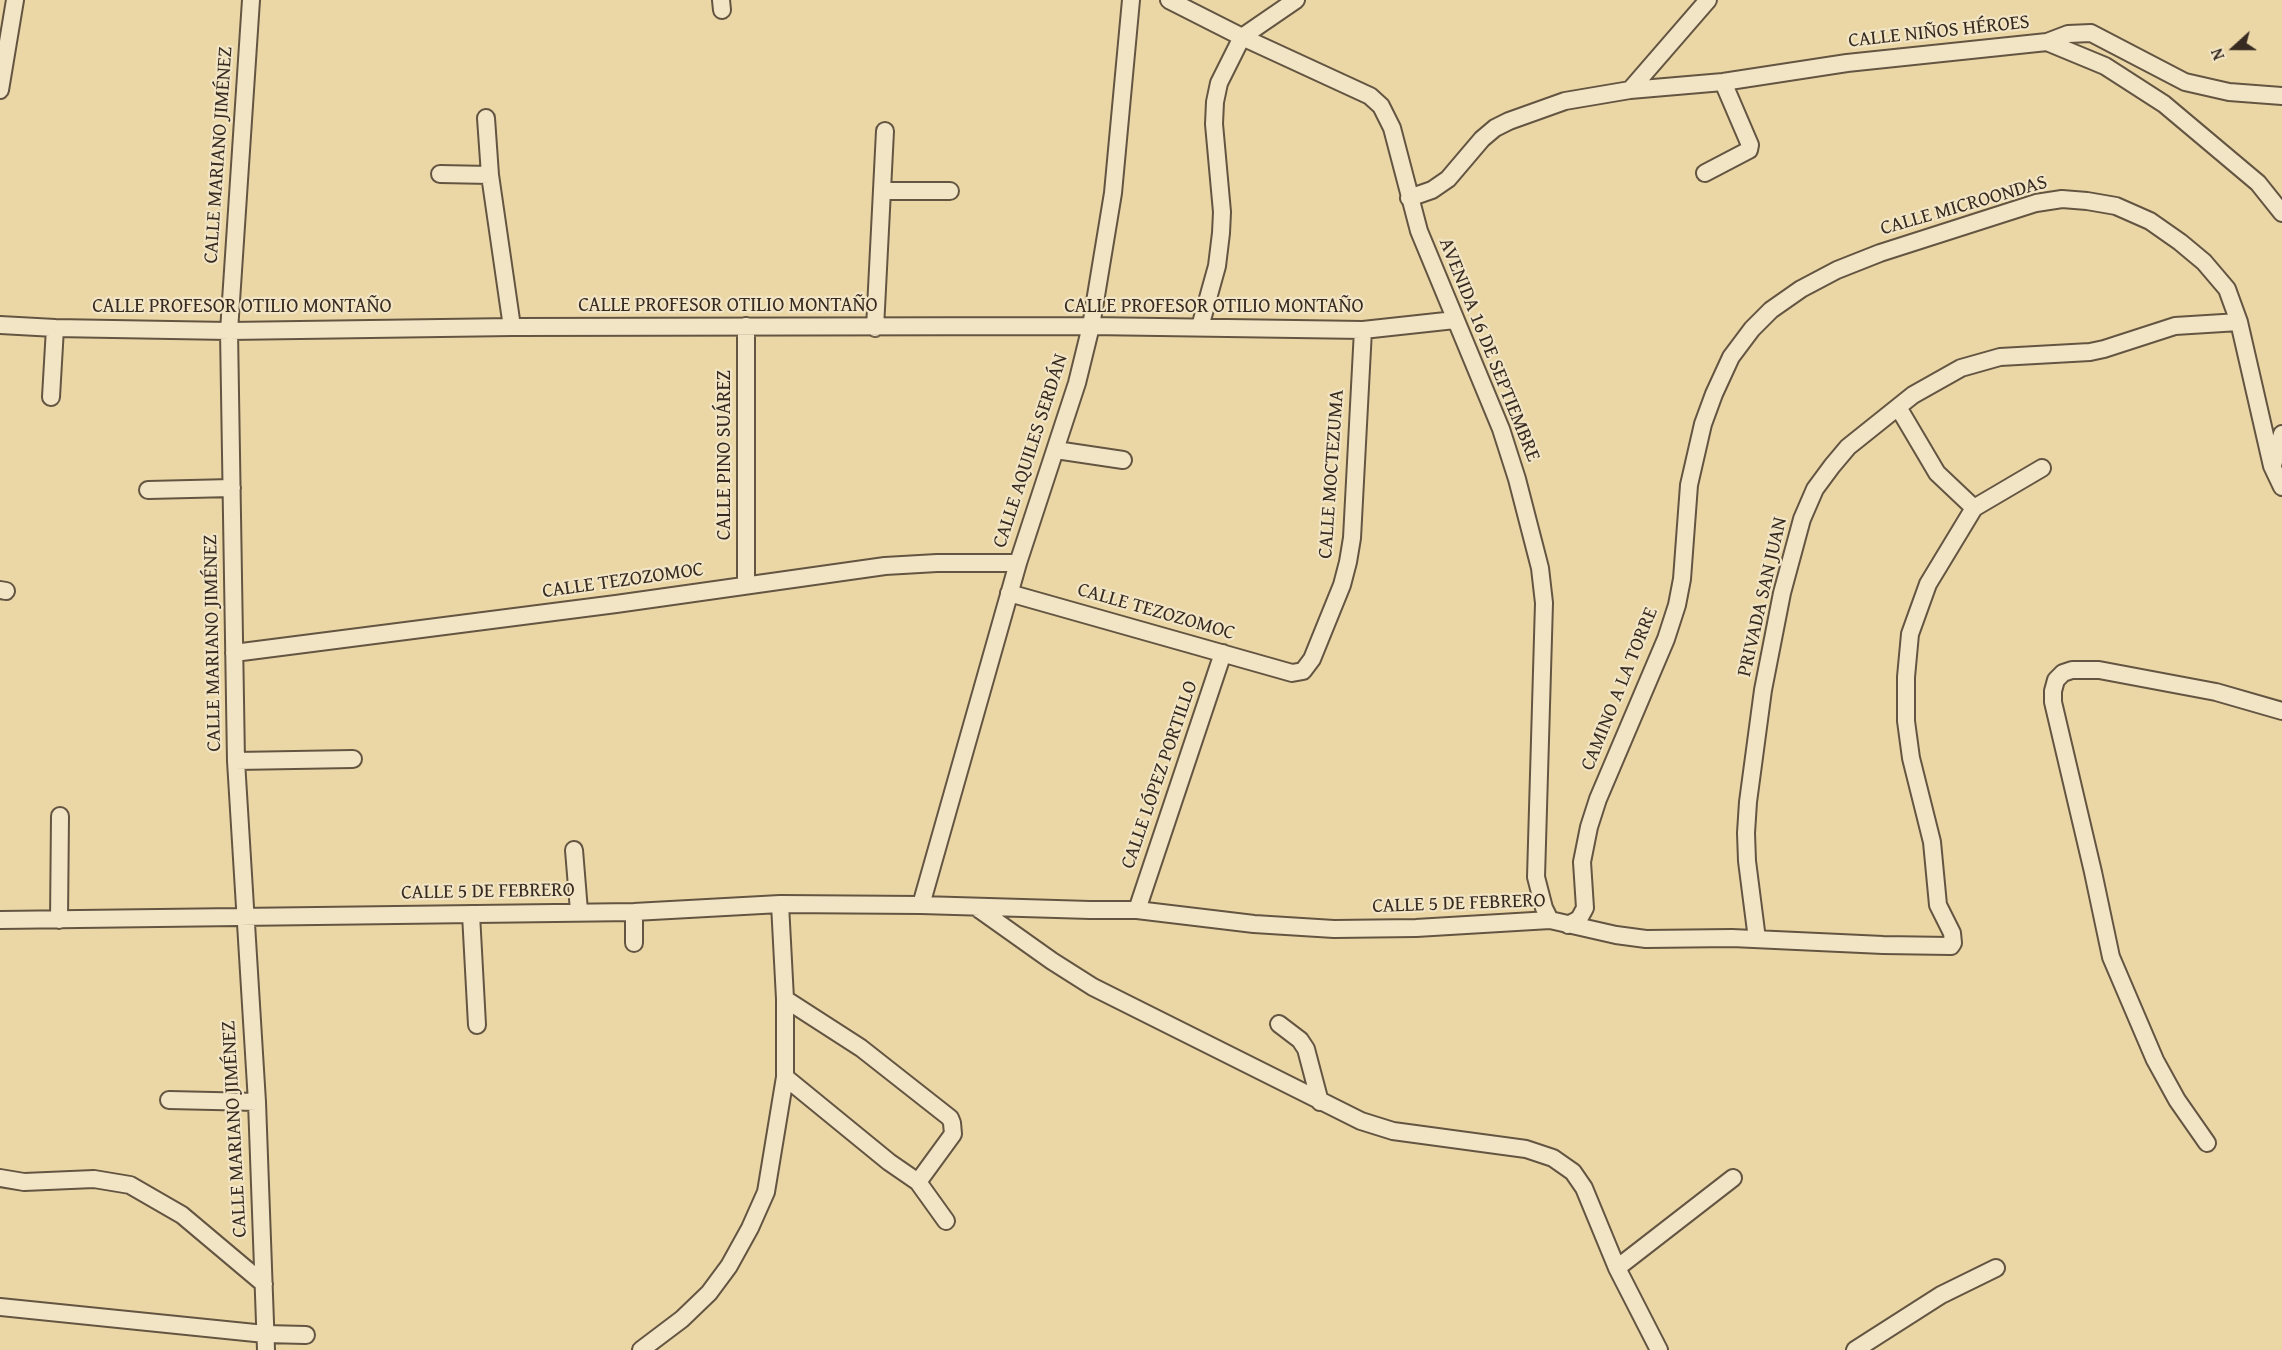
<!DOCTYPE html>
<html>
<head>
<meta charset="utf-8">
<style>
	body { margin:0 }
	#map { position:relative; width:2282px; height:1350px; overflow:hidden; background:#ebd7a6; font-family:"Gentium Book Plus",serif }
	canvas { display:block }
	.north { position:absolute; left:2204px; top:18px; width:60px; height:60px; -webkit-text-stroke:4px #f2e5c5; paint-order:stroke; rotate:249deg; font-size:16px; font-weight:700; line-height:24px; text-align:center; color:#362a21 }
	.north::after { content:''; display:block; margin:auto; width:21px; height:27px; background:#362a21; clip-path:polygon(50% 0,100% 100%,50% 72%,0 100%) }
</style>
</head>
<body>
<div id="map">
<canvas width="2282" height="1350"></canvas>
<div class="north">N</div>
</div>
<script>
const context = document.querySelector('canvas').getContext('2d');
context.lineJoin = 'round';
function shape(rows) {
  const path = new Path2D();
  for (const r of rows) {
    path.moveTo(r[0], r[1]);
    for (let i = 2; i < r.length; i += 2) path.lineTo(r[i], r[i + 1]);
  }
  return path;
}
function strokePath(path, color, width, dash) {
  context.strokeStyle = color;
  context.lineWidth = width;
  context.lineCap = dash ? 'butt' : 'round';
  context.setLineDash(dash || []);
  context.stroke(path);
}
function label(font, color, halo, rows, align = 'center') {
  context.font = font + ' "Gentium Book Plus",serif';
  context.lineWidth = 4.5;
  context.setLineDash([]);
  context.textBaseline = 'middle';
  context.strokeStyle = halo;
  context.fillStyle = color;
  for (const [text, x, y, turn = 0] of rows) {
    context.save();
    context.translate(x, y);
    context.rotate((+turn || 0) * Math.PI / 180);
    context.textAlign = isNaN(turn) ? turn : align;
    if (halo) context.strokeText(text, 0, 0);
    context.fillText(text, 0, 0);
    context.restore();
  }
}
const street = shape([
	[251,0,229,331,236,761,257,1102,266,1350],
	[721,0,722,10],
	[1169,0,1242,37,1370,96,1381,106,1392,128,1419,231,1501,429,1517,479,1540,568,1544,603,1536,877,1544,908,1550,920],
	[2047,42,2068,34,2091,33,2185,82,2229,92,2282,96],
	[0,90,15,0],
	[1630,90,1708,0],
	[486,118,490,175,512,327],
	[1705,173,1749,150,1750,145,1723,82],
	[440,174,490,175],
	[882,191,950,191],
	[1409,198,1432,190,1448,179,1482,139,1495,128,1509,121,1565,101,1630,90,1723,82,1847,63,2047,42,2105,66,2164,104,2258,183,2282,213],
	[0,325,55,328,229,331,512,327,1091,326,1363,330,1455,320],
	[1200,327,1217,266,1221,233,1222,212,1214,124,1215,102,1219,83,1242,37,1296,0],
	[875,328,885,131],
	[51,397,55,328],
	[1898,407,1937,473,1974,508],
	[1056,450,1123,460],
	[2273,465,2282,434],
	[148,490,232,488],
	[746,584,746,326],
	[0,590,6,591],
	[1009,593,1292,673,1303,671,1312,659,1342,585,1348,562,1352,538,1363,330],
	[234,653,616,604,885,566,937,563,1018,563],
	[236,761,353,759],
	[574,850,579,911],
	[921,905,1018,563,1077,383,1091,326,1113,193,1131,0],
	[976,907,1052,961,1093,987,1361,1121,1393,1131,1526,1149,1553,1158,1573,1172,1584,1188,1617,1268,1659,1350],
	[1137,910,1223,653],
	[471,914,477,1025],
	[0,920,634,912,780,904,921,905,1090,910,1137,910,1254,924,1334,929,1416,928,1550,920,1616,935,1646,939,1732,938,1883,945,1951,946,1953,943,1952,933,1938,905,1932,842,1911,758,1906,721,1906,677,1910,634,1928,584,1974,508,2042,468],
	[59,920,60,816],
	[1568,925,1579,919,1585,908,1582,862,1589,827,1598,799,1666,639,1677,605,1682,579,1689,485,1703,424,1714,394,1731,357,1752,329,1771,310,1801,289,1837,270,1880,253,2036,203,2062,199,2087,201,2116,206,2150,221,2180,242,2204,262,2227,289,2239,322,2272,466,2282,487],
	[1757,939,1747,861,1746,833,1748,802,1763,690,1782,593,1802,519,1815,489,1832,466,1848,447,1913,395,1961,368,2000,357,2090,352,2104,349,2175,326,2239,322],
	[634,943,634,912],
	[785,999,861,1048,950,1118,952,1123,953,1134,918,1182],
	[1279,1024,1300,1040,1306,1049,1320,1102],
	[785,1077,889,1162,918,1182,946,1221],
	[169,1100,257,1102],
	[2207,1143,2177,1100,2155,1060,2111,957,2093,872,2053,702,2053,691,2056,680,2063,673,2072,670,2099,670,2216,692,2282,711],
	[0,1178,24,1182,94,1179,130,1185,182,1215,264,1284],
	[1617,1268,1733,1178],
	[0,1307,265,1334,306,1335],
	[641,1350,682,1319,709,1293,729,1266,750,1228,766,1192,785,1077,785,999,780,904],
	[1855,1350,1941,1295,1996,1268]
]);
const streetNames = [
	["CALLE NIÑOS HÉROES",1939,32,-6],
	["CALLE MARIANO JIMÉNEZ",219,155,-86],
	["CALLE MICROONDAS",1964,206,-16],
	["CALLE PROFESOR OTILIO MONTAÑO",728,306],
	["CALLE PROFESOR OTILIO MONTAÑO",242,307],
	["CALLE PROFESOR OTILIO MONTAÑO",1214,307],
	["AVENIDA 16 DE SEPTIEMBRE",1489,350,68],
	["CALLE AQUILES SERDÁN",1031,451,-72],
	["CALLE PINO SUÁREZ",725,455,-90],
	["CALLE MOCTEZUMA",1332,474,-86],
	["CALLE TEZOZOMOC",623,581,-8],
	["PRIVADA SAN JUAN",1763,597,-77],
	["CALLE TEZOZOMOC",1156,612,16],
	["CALLE MARIANO JIMÉNEZ",213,643,-91],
	["CAMINO A LA TORRE",1620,689,-68],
	["CALLE LÓPEZ PORTILLO",1160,775,-71],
	["CALLE 5 DE FEBRERO",488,892,-1],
	["CALLE 5 DE FEBRERO",1459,904,-2],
	["CALLE MARIANO JIMÉNEZ",235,1129,-93]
];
strokePath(street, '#635542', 20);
strokePath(street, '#f2e5c5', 16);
label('20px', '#362a21', '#f2e5c5', streetNames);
</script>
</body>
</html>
